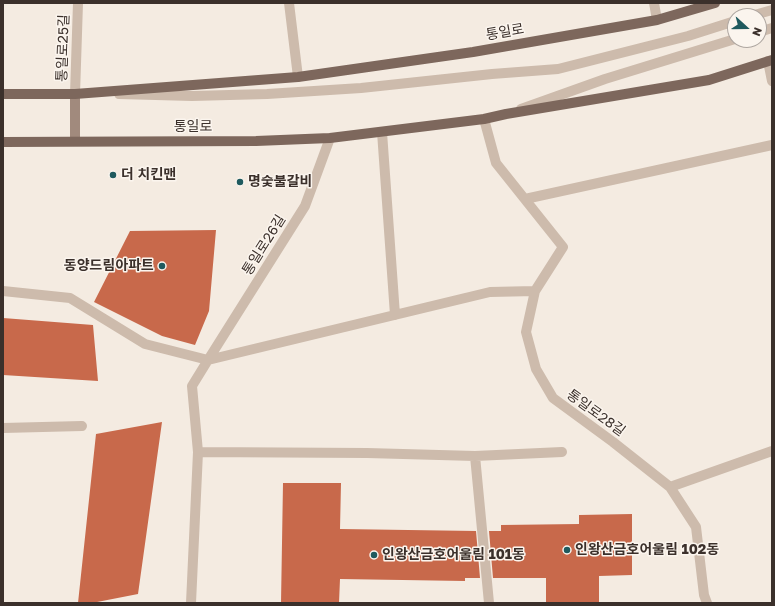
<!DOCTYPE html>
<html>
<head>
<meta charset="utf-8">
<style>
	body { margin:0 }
	#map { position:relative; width:775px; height:606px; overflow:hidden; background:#f4ebe1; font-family:"Golos Text",sans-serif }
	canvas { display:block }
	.frame { position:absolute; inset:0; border:4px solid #3b302b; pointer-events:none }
	.north { position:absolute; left:727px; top:8px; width:40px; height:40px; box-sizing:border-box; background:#fbf5ee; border:1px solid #aea6a0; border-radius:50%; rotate:111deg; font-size:11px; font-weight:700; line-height:16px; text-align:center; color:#3b302b }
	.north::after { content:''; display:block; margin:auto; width:14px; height:18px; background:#1f5a5e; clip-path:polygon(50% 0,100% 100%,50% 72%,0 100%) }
</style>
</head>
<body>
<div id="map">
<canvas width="775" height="606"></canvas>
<div class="frame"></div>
<div class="north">N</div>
</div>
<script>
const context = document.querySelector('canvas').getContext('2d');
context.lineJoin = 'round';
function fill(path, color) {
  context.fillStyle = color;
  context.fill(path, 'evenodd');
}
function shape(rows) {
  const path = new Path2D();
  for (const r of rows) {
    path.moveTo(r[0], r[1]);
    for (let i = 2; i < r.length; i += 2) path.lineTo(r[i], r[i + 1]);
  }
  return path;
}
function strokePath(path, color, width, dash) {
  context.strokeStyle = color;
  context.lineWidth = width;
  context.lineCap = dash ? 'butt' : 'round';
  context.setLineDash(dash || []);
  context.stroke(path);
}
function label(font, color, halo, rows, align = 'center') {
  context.font = font + ' "Golos Text","Noto Sans KR",sans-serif';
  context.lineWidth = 3;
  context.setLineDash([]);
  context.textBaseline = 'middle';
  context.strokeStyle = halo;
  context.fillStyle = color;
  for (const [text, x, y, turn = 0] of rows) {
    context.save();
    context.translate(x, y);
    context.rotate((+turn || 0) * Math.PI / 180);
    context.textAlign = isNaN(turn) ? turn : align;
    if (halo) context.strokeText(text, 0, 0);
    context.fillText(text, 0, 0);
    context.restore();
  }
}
const building = shape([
	[216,230,209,311,195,345,162,336,94,302,130,231],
	[3,318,93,325,98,381,3,375],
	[162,422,138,594,92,603,78,603,96,434],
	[283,483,341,483,340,529,476,531,480,578,465,578,465,581,340,579,339,603,281,603],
	[632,514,632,575,599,576,599,603,546,603,546,578,493,578,489,531,501,531,501,525,579,524,579,515]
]);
const lane = shape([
	[751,16,772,10],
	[759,32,772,28],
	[119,94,192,96,267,94,361,88,492,74,558,69,688,36,735,21],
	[521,109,605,79,735,39]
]);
const street = shape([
	[289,3,298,77],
	[654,3,657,20],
	[768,61,772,81],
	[75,94,78,3],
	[484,119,496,163,563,247,535,291,526,332,536,369,553,398,613,442,670,487,696,527,704,595,707,603],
	[382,132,395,315],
	[525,199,772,145],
	[3,291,70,298,145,344,208,360,490,292,535,291],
	[3,428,82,426],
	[198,452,367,453,475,456,562,452],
	[475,456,489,603],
	[670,487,772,451],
	[191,603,198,452,192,386,208,360,305,206,330,138]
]);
const secondary = shape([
	[75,141,75,94]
]);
const primary = shape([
	[3,94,75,94,298,77,473,52,657,20,715,3],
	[3,142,256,141,330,138,484,119,506,114,709,80,772,60]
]);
const markers = [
	[113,175,4,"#1f5a5e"],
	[240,182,4,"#1f5a5e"],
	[162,266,4,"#1f5a5e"],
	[567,550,4,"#1f5a5e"],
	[374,555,4,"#1f5a5e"]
];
const streetNames = [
	["통일로",505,32,-10],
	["통일로25길",63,48,-88],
	["통일로",193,127],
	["통일로26길",264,245,-58],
	["통일로28길",596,413,36]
];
const poiNames = [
	["더 치킨맨",121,175],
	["명숯불갈비",248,182],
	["동양드림아파트",154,266,"right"],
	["인왕산금호어울림 102동",575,550],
	["인왕산금호어울림 101동",382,555]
];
fill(building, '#c8694b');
strokePath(lane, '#cdbbac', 10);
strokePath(street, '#cdbbac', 10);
strokePath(secondary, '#a18a7d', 10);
strokePath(primary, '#7d675c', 10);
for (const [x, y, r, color] of markers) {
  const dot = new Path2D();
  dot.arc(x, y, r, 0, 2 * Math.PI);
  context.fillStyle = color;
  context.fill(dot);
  strokePath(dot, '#fbf5ee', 1.5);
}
label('14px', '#3b302b', '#fbf5ee', streetNames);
label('bold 14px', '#3b302b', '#fbf5ee', poiNames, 'left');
</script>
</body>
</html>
